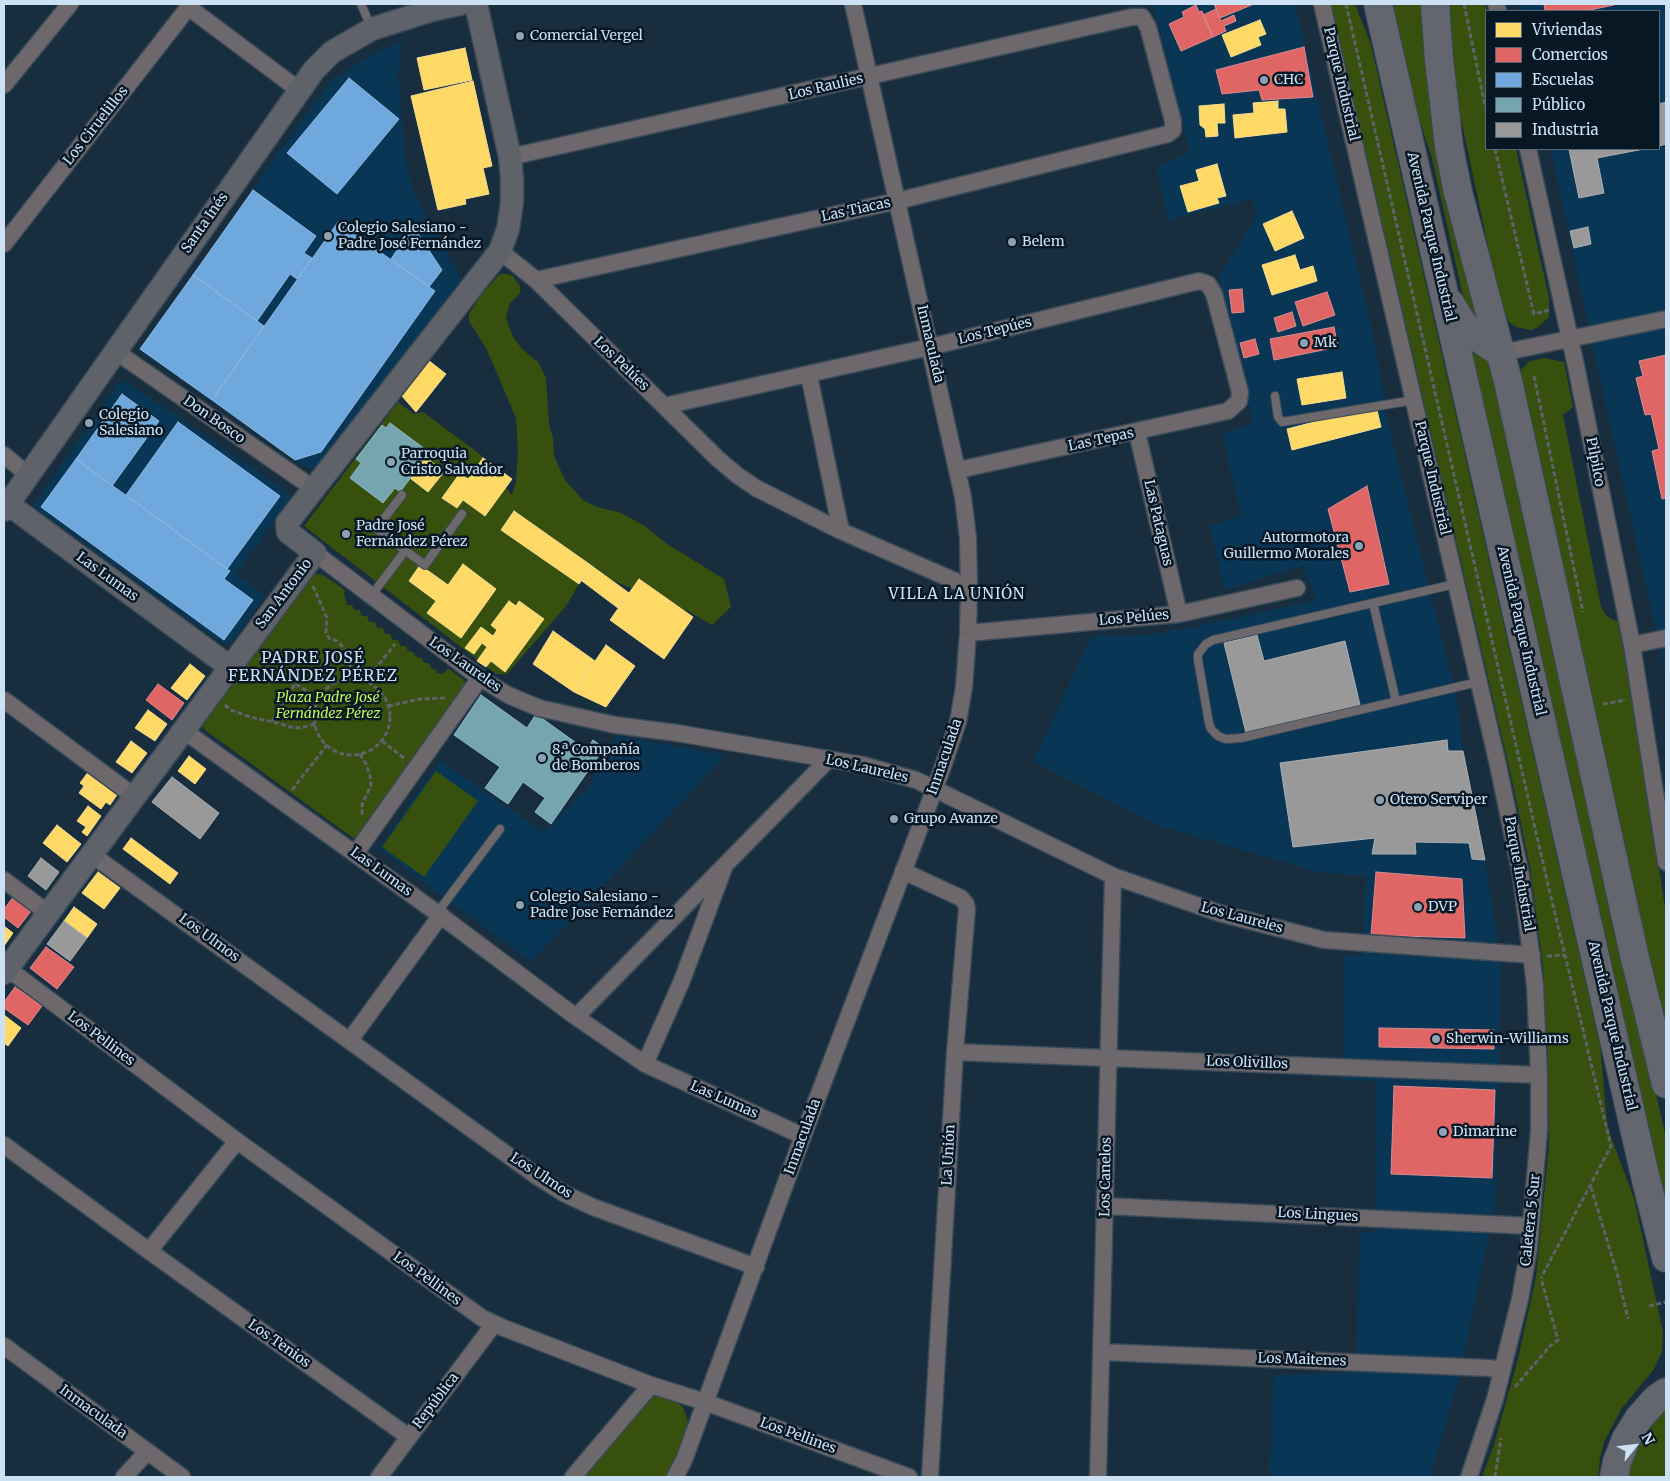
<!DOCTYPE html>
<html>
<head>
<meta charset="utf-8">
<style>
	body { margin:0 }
	#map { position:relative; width:1670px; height:1481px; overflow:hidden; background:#182d3e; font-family:Merriweather,serif }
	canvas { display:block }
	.frame { position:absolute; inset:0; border:5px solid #cde1f4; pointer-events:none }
	.legend { position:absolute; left:1485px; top:10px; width:175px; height:140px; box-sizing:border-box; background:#081724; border:1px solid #576877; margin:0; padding:6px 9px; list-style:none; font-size:15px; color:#cde1f4 }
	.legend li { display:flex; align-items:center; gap:10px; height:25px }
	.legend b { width:25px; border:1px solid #576877 }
	.north { position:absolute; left:1610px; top:1421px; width:50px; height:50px; -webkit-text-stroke:4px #081724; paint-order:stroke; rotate:61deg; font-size:14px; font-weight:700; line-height:20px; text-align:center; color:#cde1f4 }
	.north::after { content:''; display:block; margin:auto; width:18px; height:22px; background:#cde1f4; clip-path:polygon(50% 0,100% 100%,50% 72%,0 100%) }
</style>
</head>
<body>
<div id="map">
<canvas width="1670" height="1481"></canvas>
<div class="frame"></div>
<ul class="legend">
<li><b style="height:14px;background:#ffd966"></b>Viviendas</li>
<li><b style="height:14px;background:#e06666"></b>Comercios</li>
<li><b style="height:14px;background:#6fa8dc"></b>Escuelas</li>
<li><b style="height:14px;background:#76a5af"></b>Público</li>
<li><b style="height:14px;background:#999"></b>Industria</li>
</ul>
<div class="north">N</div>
</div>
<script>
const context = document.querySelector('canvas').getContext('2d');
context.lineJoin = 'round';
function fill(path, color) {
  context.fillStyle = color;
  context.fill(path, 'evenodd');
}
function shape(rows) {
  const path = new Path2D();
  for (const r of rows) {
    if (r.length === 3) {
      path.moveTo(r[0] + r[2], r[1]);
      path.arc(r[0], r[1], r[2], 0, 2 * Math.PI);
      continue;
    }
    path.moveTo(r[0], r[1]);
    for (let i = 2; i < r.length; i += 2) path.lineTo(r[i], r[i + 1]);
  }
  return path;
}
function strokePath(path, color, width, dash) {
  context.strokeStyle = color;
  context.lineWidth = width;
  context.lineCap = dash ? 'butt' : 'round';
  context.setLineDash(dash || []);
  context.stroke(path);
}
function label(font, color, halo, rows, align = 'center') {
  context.font = font + ' Merriweather,serif';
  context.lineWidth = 5;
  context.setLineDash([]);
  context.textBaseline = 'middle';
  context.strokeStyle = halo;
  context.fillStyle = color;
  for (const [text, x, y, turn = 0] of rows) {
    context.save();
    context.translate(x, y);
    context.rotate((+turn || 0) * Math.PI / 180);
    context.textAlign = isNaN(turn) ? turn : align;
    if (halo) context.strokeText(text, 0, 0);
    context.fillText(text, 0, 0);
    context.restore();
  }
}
const built = shape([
	[1153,4,1295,4,1374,339,1390,432,1457,699,1463,751,1485,860,1501,964,1495,1205,1459,1379,1430,1477,1269,1477,1274,1375,1357,1372,1359,1233,1375,1232,1375,1081,1343,1080,1343,956,1362,956,1366,876,1317,872,1160,826,1033,761,1092,636,1147,635,1195,627,1316,600,1303,566,1224,590,1210,525,1242,516,1231,474,1223,432,1253,424,1219,276,1256,217,1253,199,1168,220,1157,168,1190,152],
	[1518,4,1666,4,1666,686,1661,652,1592,344,1551,149,1659,149,1659,11,1520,11],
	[402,41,398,75,405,158,413,192,461,280,316,468,308,469,142,352,140,349,302,120,331,82,372,54],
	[125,381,284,489,290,497,289,501,236,574,265,596,232,642,227,645,216,639,33,506,117,385],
	[616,736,726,755,531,962,378,848,440,761,544,832,590,785]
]);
const green = shape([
	[1331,4,1355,4,1371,45,1600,1044,1607,1123,1612,1140,1634,1198,1663,1332,1662,1351,1654,1369,1622,1408,1605,1440,1600,1458,1598,1477,1482,1477,1494,1445,1518,1359,1536,1277,1549,1146,1548,1060,1543,966,1530,867,1512,780],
	[1392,4,1423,4,1481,332,1469,322,1431,154,1417,113],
	[1448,4,1485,4,1487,11,1486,149,1516,149,1549,298,1549,317,1538,327,1531,330,1516,327,1510,323,1506,317,1491,260,1456,95],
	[500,274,507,274,513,276,520,286,520,293,510,303,506,318,513,337,523,350,538,362,546,378,549,424,553,438,554,456,565,480,583,500,597,507,621,513,645,526,667,544,724,579,731,607,712,625,688,611,662,604,642,593,612,580,591,564,566,606,507,674,496,674,304,526,398,402,414,414,423,412,481,455,512,495,516,482,518,451,516,418,487,350,469,321,469,314,480,296],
	[1465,341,1489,359,1666,1138,1666,1215],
	[1544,358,1564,362,1573,407,1563,415,1601,607,1606,615,1613,620,1618,621,1646,783,1666,915,1666,1054,1629,896,1520,371,1530,361],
	[317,574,323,575,345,590,344,594,347,605,352,605,354,610,360,610,361,616,367,616,369,622,375,622,377,628,383,628,385,634,390,634,393,640,398,640,401,646,406,646,408,651,413,652,416,657,422,658,424,663,429,663,432,669,437,670,437,673,443,674,448,668,470,685,357,841,205,730,201,724,311,575],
	[436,771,478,801,424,877,382,847],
	[655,1396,664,1396,670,1398,683,1407,688,1421,681,1445,667,1477,583,1477,648,1401],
	[1666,1404,1666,1477,1625,1477,1643,1429]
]);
const homes = shape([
	[1260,20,1266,34,1258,37,1261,45,1231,57,1222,35,1260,20],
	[465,48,472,80,424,90,417,58,465,48],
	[473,81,492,166,483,168,489,194,465,199,466,204,438,210,411,96,473,81],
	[1278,101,1278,109,1285,109,1287,132,1235,138,1233,115,1254,113,1253,103,1278,101],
	[1224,104,1225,123,1217,123,1218,136,1206,137,1205,129,1200,125,1199,106,1224,104],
	[1217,164,1226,196,1217,198,1219,203,1188,212,1180,186,1199,181,1196,170,1217,164],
	[1292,211,1304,238,1275,251,1263,224,1292,211],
	[1295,255,1300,270,1313,266,1317,281,1272,295,1262,265,1295,255],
	[428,360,446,374,416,412,401,395,428,360],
	[1342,372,1346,398,1302,405,1297,379,1342,372],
	[1376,406,1381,427,1292,450,1287,429,1376,406],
	[426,457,444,472,428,492,410,478,426,457],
	[483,458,512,479,485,516,463,500,457,508,442,498,460,473,468,479,483,458],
	[514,511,592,566,579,584,501,530,514,511],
	[463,564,496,589,461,638,427,613,436,601,409,581,420,565,448,585,463,564],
	[592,566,629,593,618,608,582,581,592,566],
	[639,579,693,617,664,659,610,620,639,579],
	[509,601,516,606,519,601,544,619,505,672,491,661,486,667,477,661,487,647,482,643,474,654,465,648,481,627,493,636,497,630,491,625,509,601],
	[553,631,595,661,574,692,533,664,553,631],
	[606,645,635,666,606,707,574,692,606,645],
	[190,664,205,676,187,700,171,688,190,664],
	[148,710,167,724,155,741,135,728,148,710],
	[131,741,147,753,132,773,116,762,131,741],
	[189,756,206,769,195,784,178,771,189,756],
	[89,771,119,792,110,805,80,783,89,771],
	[84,786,106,802,101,809,79,793,84,786],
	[88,806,101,816,87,836,82,832,86,827,77,821,88,806],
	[57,825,81,844,67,862,43,843,57,825],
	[131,838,178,873,170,884,123,849,131,838],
	[98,872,120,888,104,909,82,893,98,872],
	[74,907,97,924,87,938,64,921,74,907],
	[4,926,13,933,4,946,4,926],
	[4,1015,21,1028,8,1046,4,1043,4,1015]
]);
const shops = shape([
	[1214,4,1254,4,1220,18,1214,4],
	[1544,4,1614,4,1614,5,1585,11,1545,11,1544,4],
	[1196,5,1199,12,1202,11,1213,37,1181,51,1169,24,1184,17,1182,12,1196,5],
	[1216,9,1221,21,1234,15,1236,21,1224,26,1226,31,1213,37,1203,15,1216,9],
	[1304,47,1313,97,1262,100,1259,90,1222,94,1216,70,1304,47],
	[1242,289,1244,312,1232,313,1229,290,1242,289],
	[1327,292,1335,315,1303,326,1295,302,1327,292],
	[1292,312,1296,326,1278,332,1274,318,1292,312],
	[1334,327,1338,347,1274,360,1270,339,1334,327],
	[1255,339,1259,354,1244,358,1240,343,1255,339],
	[1666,355,1666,498,1662,499,1652,451,1659,449,1651,414,1645,415,1636,378,1643,376,1639,361,1666,355],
	[1367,486,1389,584,1350,592,1328,509,1367,486],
	[158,684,184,703,172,720,146,700,158,684],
	[1376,872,1462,879,1465,938,1371,935,1376,872],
	[14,896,32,910,18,928,4,917,4,909,14,896],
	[46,947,74,967,57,989,30,968,46,947],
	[15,987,42,1006,28,1025,4,1008,4,1002,15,987],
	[1379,1028,1494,1030,1494,1049,1379,1047,1379,1028],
	[1394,1086,1495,1090,1492,1178,1391,1174,1394,1086]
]);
const schools = shape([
	[349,78,399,119,337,194,287,153,349,78],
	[253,190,316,236,304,253,312,258,297,279,290,274,257,321,193,275,253,190],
	[338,222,435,291,321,452,295,460,212,400,338,222],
	[413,226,442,270,429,287,391,259,413,226],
	[193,275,264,326,212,400,140,349,193,275],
	[122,394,159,421,112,486,76,459,122,394],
	[178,422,280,496,227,569,126,495,178,422],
	[76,459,230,571,224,579,253,600,224,640,41,507,76,459]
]);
const public = shape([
	[390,423,425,449,418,457,423,461,400,492,395,488,383,503,350,478,361,463,356,459,382,425,386,428,390,423],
	[481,695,527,728,536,714,586,750,593,740,604,748,551,824,535,812,545,798,523,782,508,804,485,788,500,767,454,735,481,695]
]);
const industry = shape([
	[1666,102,1666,144,1659,146,1659,104,1666,102],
	[1569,149,1644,149,1597,158,1604,193,1579,198,1569,149],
	[1588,227,1591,244,1574,248,1570,231,1588,227],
	[1257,635,1264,661,1345,641,1360,705,1246,733,1224,643,1257,635],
	[1447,740,1448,751,1463,751,1485,860,1472,859,1469,843,1415,842,1416,854,1372,854,1375,838,1293,847,1280,763,1447,740],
	[172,777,219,813,200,839,152,802,172,777],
	[41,858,59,872,46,890,28,876,41,858],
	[64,921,87,938,70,961,47,944,64,921]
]);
const path = shape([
	[1346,4,1549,889,1611,1146,1541,1278],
	[1464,4,1486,110],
	[1495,149,1534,314,1549,310],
	[1534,376,1583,612],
	[313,586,327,618,326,633,329,638,337,641,346,650,350,665,347,679],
	[259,658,295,684,319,698],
	[352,717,38],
	[365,682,395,644],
	[1603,704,1626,700],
	[225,705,231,710,250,717,278,723,290,727,300,728,315,724],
	[388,706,420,699,447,698],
	[272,721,295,684],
	[382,741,405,759],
	[360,754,366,764,370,775,371,785,362,805,362,816],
	[292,790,327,745],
	[1547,956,1565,955],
	[1591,1187,1618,1277,1628,1319],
	[1649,1306,1666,1302],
	[1515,1387,1550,1346,1558,1340,1541,1278],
	[1495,1477,1501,1438]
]);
const lane = shape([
	[361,4,371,27],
	[1275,396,1278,417,1282,422,1414,400],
	[402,495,376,529,425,565,462,514],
	[1455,584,1213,640,1206,644,1198,654,1198,660,1209,723,1211,729,1218,736,1226,739,1241,738,1478,682],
	[371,596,405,551],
	[1373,603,1396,701],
	[437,913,500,829]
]);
const street = shape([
	[1322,4,1498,765,1521,876,1535,985,1539,1075,1539,1130,1529,1248,1520,1299,1495,1399,1469,1477],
	[1496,4,1498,11],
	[188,7,299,90],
	[4,85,70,4],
	[1528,149,1576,366,1632,645,1666,862],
	[510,157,1132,17,1142,17,1148,27,1173,121,1173,130,1168,134,897,201,536,280],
	[4,244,191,4],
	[500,251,536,280,718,459,737,475,756,488,841,531,969,587],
	[115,351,313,488],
	[1501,353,1666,319],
	[809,375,841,531],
	[664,406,930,347,1199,281,1208,284,1214,294,1240,392,1239,401,1228,411,958,470],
	[1137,432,1179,614],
	[4,455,28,475],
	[315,553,480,678,508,695,539,708,615,725,677,733,863,765,916,780,1113,876,1219,913,1324,940,1532,955],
	[968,633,1179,614,1297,588],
	[1632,645,1666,638],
	[4,700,134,796],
	[183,730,437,913,576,1017,645,1064,803,1136],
	[91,854,538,1177,565,1194,593,1207,756,1267],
	[355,854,480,678],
	[903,871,961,898,966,904,967,909,955,1052,930,1477],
	[4,880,48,913],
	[7,968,237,1141,482,1318,504,1328,651,1385,705,1402,909,1477],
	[576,1017,829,759],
	[350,1040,441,915],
	[955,1052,1539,1075],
	[645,1064,681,983,724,868],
	[4,1145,149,1251,409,1437],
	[1105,1206,1531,1226],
	[149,1251,237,1141],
	[4,1346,182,1477],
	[1101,1352,1489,1368,1502,1370],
	[124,1477,147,1452],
	[379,1477,494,1324],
	[573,1477,651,1385],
	[675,1477,684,1460,803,1136,941,772,958,722,964,687,968,633,969,587,968,538,963,497,853,4],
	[1098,1477,1113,876]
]);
const secondary = shape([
	[8,504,230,667],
	[4,510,314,70,332,52,372,29,432,10,460,4],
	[4,973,315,553,288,532,287,523,500,251,508,229,512,202,512,178,510,157,476,4]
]);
const highway = shape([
	[1378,4,1646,1180,1666,1258],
	[1435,4,1439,60,1444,102,1449,147,1458,192,1508,381,1634,954,1666,1084],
	[1450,303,1463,324,1475,336,1501,353],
	[1614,1477,1617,1462,1626,1439,1639,1418,1656,1399,1666,1392]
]);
const markers = [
	[520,36,5,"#8ea2b4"],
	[1264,80,5,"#8ea2b4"],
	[328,236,5,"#8ea2b4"],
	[1012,242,5,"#8ea2b4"],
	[1304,343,5,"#8ea2b4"],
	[89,423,5,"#8ea2b4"],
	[391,462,5,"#8ea2b4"],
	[346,534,5,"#8ea2b4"],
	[1359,546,5,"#8ea2b4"],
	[542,758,5,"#8ea2b4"],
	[1380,800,5,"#8ea2b4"],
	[894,819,5,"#8ea2b4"],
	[520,905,5,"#8ea2b4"],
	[1418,907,5,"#8ea2b4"],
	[1436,1039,5,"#8ea2b4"],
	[1443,1132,5,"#8ea2b4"]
];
const poiNames = [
	["Comercial Vergel",530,36],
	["CHC",1274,80],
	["Colegio Salesiano -",338,228],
	["Padre José Fernández",338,244],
	["Belem",1022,242],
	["Mk",1314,343],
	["Colegio",99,415],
	["Salesiano",99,431],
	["Parroquia",401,454],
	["Cristo Salvador",401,470],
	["Padre José",356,526],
	["Fernández Pérez",356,542],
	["Autormotora",1349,538,"right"],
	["Guillermo Morales",1349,554,"right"],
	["8.ª Compañía",552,750],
	["de Bomberos",552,766],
	["Otero Serviper",1390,800],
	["Grupo Avanze",904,819],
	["Colegio Salesiano -",530,897],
	["Padre Jose Fernández",530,913],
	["DVP",1428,907],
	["Sherwin-Williams",1446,1039],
	["Dimarine",1453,1132]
];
const streetNames = [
	["Parque Industrial",1341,84,77],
	["Los Raulies",826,87,-13],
	["Los Ciruelillos",96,126,-52],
	["Las Tiacas",856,210,-12],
	["Santa Inés",205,223,-55],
	["Avenida Parque Industrial",1431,237,77],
	["Los Tepúes",995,331,-14],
	["Inmaculada",930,344,77],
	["Los Pelúes",621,364,44],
	["Don Bosco",214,420,35],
	["Las Tepas",1101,440,-12],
	["Pilpilco",1595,462,79],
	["Parque Industrial",1432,478,77],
	["Las Pataguas",1158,523,77],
	["Las Lumas",107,577,36],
	["San Antonio",284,594,-53],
	["Los Pelúes",1134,618,-5],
	["Avenida Parque Industrial",1521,631,77],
	["Los Laureles",465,665,35],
	["Inmaculada",945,757,-71],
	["Los Laureles",867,769,13],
	["Las Lumas",381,872,36],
	["Parque Industrial",1519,874,80],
	["Los Laureles",1242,918,15],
	["Los Ulmos",209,938,36],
	["Avenida Parque Industrial",1612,1026,77],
	["Los Pellines",101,1039,37],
	["Los Olivillos",1247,1063,2],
	["Las Lumas",724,1100,24],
	["Inmaculada",803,1137,-70],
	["La Unión",949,1155,-87],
	["Los Ulmos",541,1176,33],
	["Los Canelos",1106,1177,-89],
	["Los Lingues",1318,1215,3],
	["Caletera 5 Sur",1531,1220,-84],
	["Los Pellines",427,1279,36],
	["Los Tenios",279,1344,35],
	["Los Maitenes",1302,1360,2],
	["República",436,1401,-53],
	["Inmaculada",93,1412,36],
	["Los Pellines",798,1436,20]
];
const parkNames = [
	["Plaza Padre José",328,698],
	["Fernández Pérez",328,714]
];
const neighbourhoodNames = [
	["VILLA LA UNIÓN",957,595]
];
const quarterNames = [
	["PADRE JOSÉ",313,658],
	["FERNÁNDEZ PÉREZ",313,676]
];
fill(built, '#093655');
fill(green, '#38500d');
fill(homes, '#ffd966');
strokePath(homes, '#f0db91', 1);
fill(shops, '#e06666');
strokePath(shops, '#da8b91', 1);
fill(schools, '#6fa8dc');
strokePath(schools, '#8bb9e3', 1);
fill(public, '#76a5af');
strokePath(public, '#90b7c4', 1);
fill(industry, '#999');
strokePath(industry, '#a9afb4', 1);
strokePath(lane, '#384958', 10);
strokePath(street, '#384958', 19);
strokePath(secondary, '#384958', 25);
strokePath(highway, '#384958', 30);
strokePath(path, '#5e636a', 3, [5, 2.5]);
strokePath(lane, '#6c686c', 8);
strokePath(street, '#6c686c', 16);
strokePath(secondary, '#5f6269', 22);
strokePath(highway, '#63656f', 28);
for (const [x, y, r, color] of markers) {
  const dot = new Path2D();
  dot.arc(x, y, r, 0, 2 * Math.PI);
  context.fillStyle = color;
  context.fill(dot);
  strokePath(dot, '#081724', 2);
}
label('14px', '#cde1f4', '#081724', poiNames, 'left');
label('14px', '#cde1f4', '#081724', streetNames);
label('italic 14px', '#c0f856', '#081724', parkNames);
context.letterSpacing = '1px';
label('15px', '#cde1f4', '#081724', neighbourhoodNames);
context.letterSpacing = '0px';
context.letterSpacing = '1px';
label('16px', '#cde1f4', '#081724', quarterNames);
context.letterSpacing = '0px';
</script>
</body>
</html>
